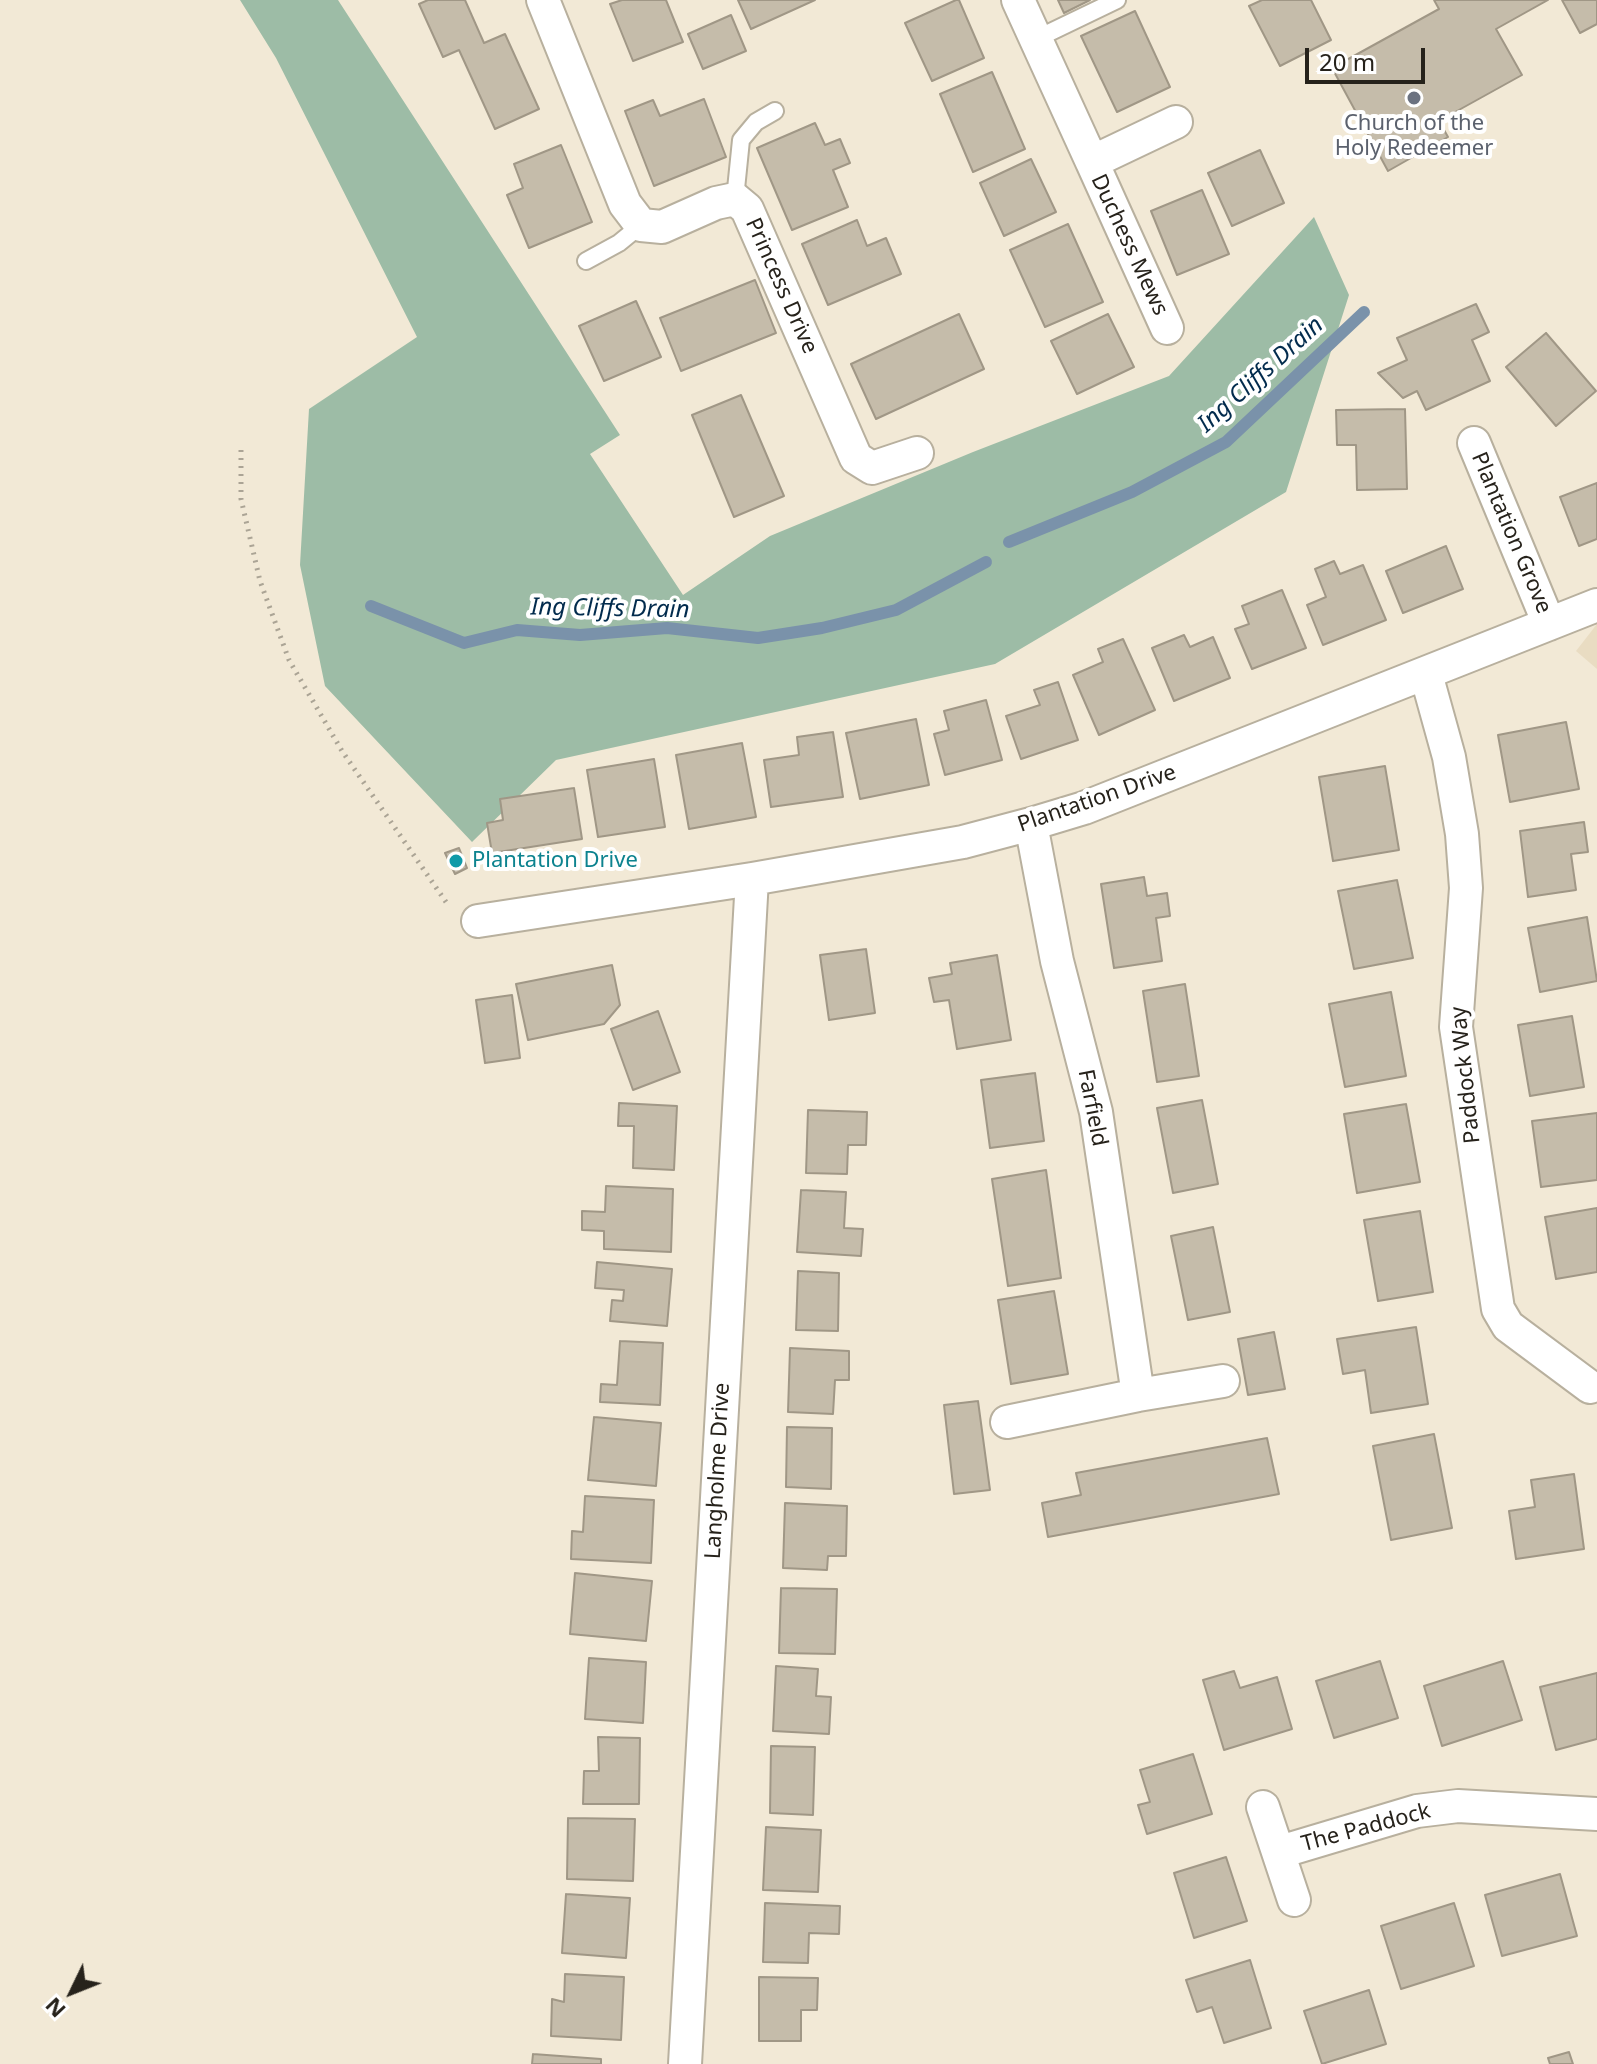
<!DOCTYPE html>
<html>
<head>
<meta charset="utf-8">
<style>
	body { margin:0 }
	#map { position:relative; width:1597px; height:2064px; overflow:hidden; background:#f2e9d6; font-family:"Noto Sans",sans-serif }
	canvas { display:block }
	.north { position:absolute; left:32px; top:1952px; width:80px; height:80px; -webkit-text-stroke:6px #fff; paint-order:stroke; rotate:227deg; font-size:22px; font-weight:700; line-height:32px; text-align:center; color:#26221b }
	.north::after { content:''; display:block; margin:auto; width:28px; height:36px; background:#26221b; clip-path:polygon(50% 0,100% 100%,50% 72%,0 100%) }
	.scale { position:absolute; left:1305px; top:48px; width:120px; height:36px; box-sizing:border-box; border:4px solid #26221b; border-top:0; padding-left:10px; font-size:24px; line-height:28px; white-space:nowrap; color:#26221b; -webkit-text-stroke:6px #fff; paint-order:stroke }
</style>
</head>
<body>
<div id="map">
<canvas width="1597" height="2064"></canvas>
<div class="north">N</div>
<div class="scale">20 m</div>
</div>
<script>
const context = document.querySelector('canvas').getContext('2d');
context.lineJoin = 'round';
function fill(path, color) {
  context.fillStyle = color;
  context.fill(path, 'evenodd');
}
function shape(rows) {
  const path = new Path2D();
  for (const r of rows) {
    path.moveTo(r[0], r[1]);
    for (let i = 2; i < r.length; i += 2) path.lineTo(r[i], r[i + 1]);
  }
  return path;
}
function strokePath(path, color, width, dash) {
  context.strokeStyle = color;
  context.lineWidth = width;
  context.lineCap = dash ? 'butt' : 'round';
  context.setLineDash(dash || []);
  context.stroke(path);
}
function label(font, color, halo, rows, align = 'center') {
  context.font = font + ' "Noto Sans",sans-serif';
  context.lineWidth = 8;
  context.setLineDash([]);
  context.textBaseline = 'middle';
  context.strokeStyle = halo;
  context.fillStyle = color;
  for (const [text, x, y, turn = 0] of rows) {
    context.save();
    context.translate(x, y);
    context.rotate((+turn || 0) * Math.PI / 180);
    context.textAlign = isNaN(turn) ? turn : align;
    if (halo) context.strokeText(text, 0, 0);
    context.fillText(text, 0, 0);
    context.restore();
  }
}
const built = shape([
	[1597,624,1597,669,1576,651]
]);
const forest = shape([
	[240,0,338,0,620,435,590,454,683,595,770,536,973,452,1169,376,1314,217,1349,295,1286,492,995,664,556,760,472,842,325,686,300,565,309,409,417,337,276,58]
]);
const stream = shape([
	[1009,542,1132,492,1226,442,1364,312],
	[371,606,464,643,517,630,580,635,667,628,758,638,822,628,896,610,986,562]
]);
const building = shape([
	[428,0,465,0,484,43,505,34,539,109,495,129,459,50,443,57,419,4,428,0],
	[622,0,666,0,683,42,633,61,610,4,622,0],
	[738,0,815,0,751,29,738,0],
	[956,0,959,0,984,58,932,81,905,23,956,0],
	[1058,0,1090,0,1064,13,1058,0],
	[1262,0,1311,0,1331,40,1280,66,1249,6,1262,0],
	[1434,0,1548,0,1496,29,1522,75,1439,121,1448,137,1388,171,1332,68,1439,9,1434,0],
	[1562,0,1597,0,1597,24,1580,33,1562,0],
	[1135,11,1170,87,1117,112,1081,36,1135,11],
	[731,15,746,51,703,69,688,34,731,15],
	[992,72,1025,149,973,172,940,94,992,72],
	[704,99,726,157,654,186,625,111,653,100,660,116,704,99],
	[815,123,825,145,840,139,850,163,833,170,848,207,792,230,757,148,815,123],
	[561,145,592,222,529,248,507,195,523,188,514,164,561,145],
	[1260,150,1284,203,1232,226,1208,173,1260,150],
	[1031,159,1056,212,1004,236,980,183,1031,159],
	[1202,190,1229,254,1177,275,1151,211,1202,190],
	[857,220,867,246,886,238,901,274,828,305,802,244,857,220],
	[1068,224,1103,302,1045,327,1010,250,1068,224],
	[755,280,776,333,681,371,660,318,755,280],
	[636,301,661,357,604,381,579,326,636,301],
	[1476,304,1489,332,1472,340,1490,381,1426,410,1417,391,1403,398,1378,373,1407,360,1397,338,1476,304],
	[959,314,984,369,876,419,851,364,959,314],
	[1108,314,1134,367,1077,394,1051,341,1108,314],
	[1546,333,1596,391,1556,426,1506,367,1546,333],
	[741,395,784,496,734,517,692,415,741,395],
	[1405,409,1407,489,1357,490,1356,445,1337,445,1336,410,1405,409],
	[1597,483,1597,539,1579,546,1560,497,1597,483],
	[1446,546,1463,589,1403,613,1386,571,1446,546],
	[1334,561,1340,574,1363,565,1386,620,1323,645,1307,605,1326,597,1315,569,1334,561],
	[1282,590,1306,648,1252,669,1235,629,1249,624,1242,606,1282,590],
	[1184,635,1190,647,1213,637,1230,678,1174,701,1152,648,1184,635],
	[1123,639,1155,710,1099,735,1073,675,1103,662,1098,649,1123,639],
	[1058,682,1078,740,1021,759,1006,716,1040,705,1034,690,1058,682],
	[986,700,1002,760,945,775,934,734,949,730,944,711,986,700],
	[916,719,929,785,860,799,846,733,916,719],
	[1566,722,1579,789,1510,802,1498,735,1566,722],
	[833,732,843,797,771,807,764,760,799,755,797,737,833,732],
	[742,743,756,817,689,829,676,755,742,743],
	[654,759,665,827,598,837,587,770,654,759],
	[1385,766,1399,850,1333,861,1319,777,1385,766],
	[574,788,582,839,492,853,487,823,503,820,500,799,574,788],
	[1584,822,1588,852,1571,854,1576,890,1528,897,1520,831,1584,822],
	[459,848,467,868,455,874,445,853,459,848],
	[1144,877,1147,896,1167,893,1170,916,1156,918,1162,961,1114,968,1101,884,1144,877],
	[1397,880,1413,958,1354,969,1338,891,1397,880],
	[1587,917,1597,981,1540,992,1528,928,1587,917],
	[866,949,875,1013,829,1020,820,955,866,949],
	[997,955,1011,1040,957,1049,949,1000,934,1002,929,978,952,974,950,963,997,955],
	[612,965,620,1005,604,1024,528,1040,516,984,612,965],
	[1185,984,1199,1076,1157,1082,1143,991,1185,984],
	[1391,992,1406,1076,1345,1087,1329,1004,1391,992],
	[512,995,520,1058,485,1063,476,1000,512,995],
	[658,1011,680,1072,633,1090,611,1029,658,1011],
	[1572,1016,1584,1087,1530,1096,1518,1025,1572,1016],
	[1035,1073,1044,1141,990,1148,981,1080,1035,1073],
	[1202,1100,1218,1184,1173,1193,1157,1108,1202,1100],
	[619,1103,677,1106,674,1170,633,1168,634,1126,618,1126,619,1103],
	[1406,1104,1420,1182,1357,1193,1344,1114,1406,1104],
	[808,1110,867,1112,866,1145,848,1145,847,1174,806,1173,808,1110],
	[1597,1113,1597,1180,1541,1187,1532,1121,1597,1113],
	[1046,1170,1061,1278,1008,1286,992,1179,1046,1170],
	[606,1186,673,1189,671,1252,604,1249,604,1231,582,1230,582,1211,605,1212,606,1186],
	[801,1190,846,1192,844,1228,863,1229,861,1256,797,1252,801,1190],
	[1597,1208,1597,1272,1556,1279,1545,1217,1597,1208],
	[1420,1211,1433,1292,1378,1301,1364,1220,1420,1211],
	[1213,1227,1230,1312,1188,1320,1171,1236,1213,1227],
	[597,1262,672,1269,667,1326,610,1321,612,1300,623,1301,624,1290,595,1288,597,1262],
	[798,1271,839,1273,838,1331,796,1330,798,1271],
	[1054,1291,1068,1374,1011,1384,998,1300,1054,1291],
	[1416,1327,1428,1404,1371,1413,1365,1370,1343,1374,1337,1339,1416,1327],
	[1274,1332,1285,1389,1248,1395,1238,1339,1274,1332],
	[620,1341,663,1343,660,1405,600,1402,601,1384,617,1385,620,1341],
	[790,1348,849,1351,849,1380,835,1380,833,1414,788,1412,790,1348],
	[978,1401,990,1490,954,1494,944,1405,978,1401],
	[594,1417,661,1423,656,1486,588,1480,594,1417],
	[787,1427,832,1428,831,1489,786,1487,787,1427],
	[1434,1434,1452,1528,1391,1540,1373,1446,1434,1434],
	[1267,1438,1279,1494,1048,1537,1042,1503,1081,1495,1076,1473,1267,1438],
	[1574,1474,1584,1549,1516,1559,1509,1511,1535,1507,1531,1480,1574,1474],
	[585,1496,654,1500,651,1563,571,1559,572,1531,583,1532,585,1496],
	[785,1503,847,1506,846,1556,828,1556,827,1570,783,1568,785,1503],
	[575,1573,652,1581,646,1641,570,1634,575,1573],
	[781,1588,837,1589,835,1654,779,1653,781,1588],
	[589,1658,646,1662,643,1723,585,1719,589,1658],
	[1380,1661,1398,1718,1334,1738,1316,1681,1380,1661],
	[1503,1661,1522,1720,1442,1746,1424,1686,1503,1661],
	[776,1666,818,1669,816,1696,831,1697,829,1734,773,1731,776,1666],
	[1234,1671,1240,1688,1277,1677,1292,1729,1224,1750,1203,1680,1234,1671],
	[1597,1673,1597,1739,1556,1750,1540,1687,1597,1673],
	[598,1737,640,1738,639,1804,583,1804,584,1771,599,1771,598,1737],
	[771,1746,815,1747,813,1815,770,1813,771,1746],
	[1193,1754,1212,1814,1147,1834,1138,1805,1150,1802,1140,1770,1193,1754],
	[568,1818,635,1819,633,1881,567,1879,568,1818],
	[766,1827,821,1830,818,1892,763,1890,766,1827],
	[1226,1857,1247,1921,1194,1938,1174,1873,1226,1857],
	[1560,1874,1577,1936,1502,1956,1485,1895,1560,1874],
	[566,1894,630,1898,626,1958,562,1953,566,1894],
	[765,1903,840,1906,839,1934,809,1933,808,1963,763,1962,765,1903],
	[1454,1903,1474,1966,1401,1989,1381,1926,1454,1903],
	[1250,1960,1271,2028,1224,2043,1212,2007,1197,2012,1186,1980,1250,1960],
	[565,1974,624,1977,621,2040,551,2036,552,1999,564,2002,565,1974],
	[759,1977,818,1978,817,2010,801,2010,801,2041,759,2041,759,1977],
	[1369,1990,1386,2044,1322,2064,1304,2011,1369,1990],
	[1569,2052,1573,2064,1550,2064,1548,2058,1569,2052],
	[533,2054,601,2059,601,2064,532,2064,533,2054]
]);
const path = shape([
	[241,450,241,499,260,581,289,660,342,751,446,902]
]);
const lane = shape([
	[1036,39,1117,0],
	[735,199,741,140,756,122,775,111],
	[586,261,619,243,641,225]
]);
const street = shape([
	[543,0,625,204,641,225,662,227,716,203,735,199,747,209,856,458,872,468,917,453],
	[1018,0,1092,162,1176,122],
	[1092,162,1167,328],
	[1474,443,1549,624],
	[1426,674,1449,757,1462,834,1466,888,1456,1027,1498,1309,1508,1326,1590,1387],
	[1031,824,1057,961,1096,1112,1138,1395],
	[478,921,752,879,963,842,1031,824,1084,808,1597,605],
	[1007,1422,1138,1395,1223,1381],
	[1263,1807,1294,1900],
	[1280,1852,1417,1811,1458,1806,1597,1814],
	[685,2064,752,879]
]);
const markers = [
	[1414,98,8,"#6b7280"],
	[456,861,8,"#0f9aa8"]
];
const worshipNames = [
	["Church of the",1414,124],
	["Holy Redeemer",1414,149]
];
const streetNames = [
	["Duchess Mews",1129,245,65],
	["Princess Drive",781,286,66],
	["Plantation Grove",1511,533,67],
	["Plantation Drive",1097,799,-19],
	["Paddock Way",1466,1075,-96],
	["Farfield",1092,1108,79],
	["Langholme Drive",718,1471,-87],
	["The Paddock",1366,1828,-15]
];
const cultureNames = [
	["Plantation Drive",472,861]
];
const waterNames = [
	["Ing Cliffs Drain",1261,375,-42],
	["Ing Cliffs Drain",610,609,1]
];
fill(built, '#e9dcc2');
fill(forest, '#9dbca6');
strokePath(stream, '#7a92aa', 12);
fill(building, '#c5bcaa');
strokePath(building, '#a09786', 2);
strokePath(lane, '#b8b09e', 20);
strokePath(street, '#b8b09e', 36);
strokePath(path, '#aba495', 5, [2, 6]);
strokePath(lane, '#fff', 16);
strokePath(street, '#fff', 32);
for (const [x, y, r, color] of markers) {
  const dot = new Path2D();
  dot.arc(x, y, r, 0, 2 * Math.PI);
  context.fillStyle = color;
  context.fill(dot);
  strokePath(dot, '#fff', 3);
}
label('22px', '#5b616d', '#fff', worshipNames);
label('22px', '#26221b', '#fff', streetNames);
label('22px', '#0d838f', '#fff', cultureNames, 'left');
label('italic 24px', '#022b4d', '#fff', waterNames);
</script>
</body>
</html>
